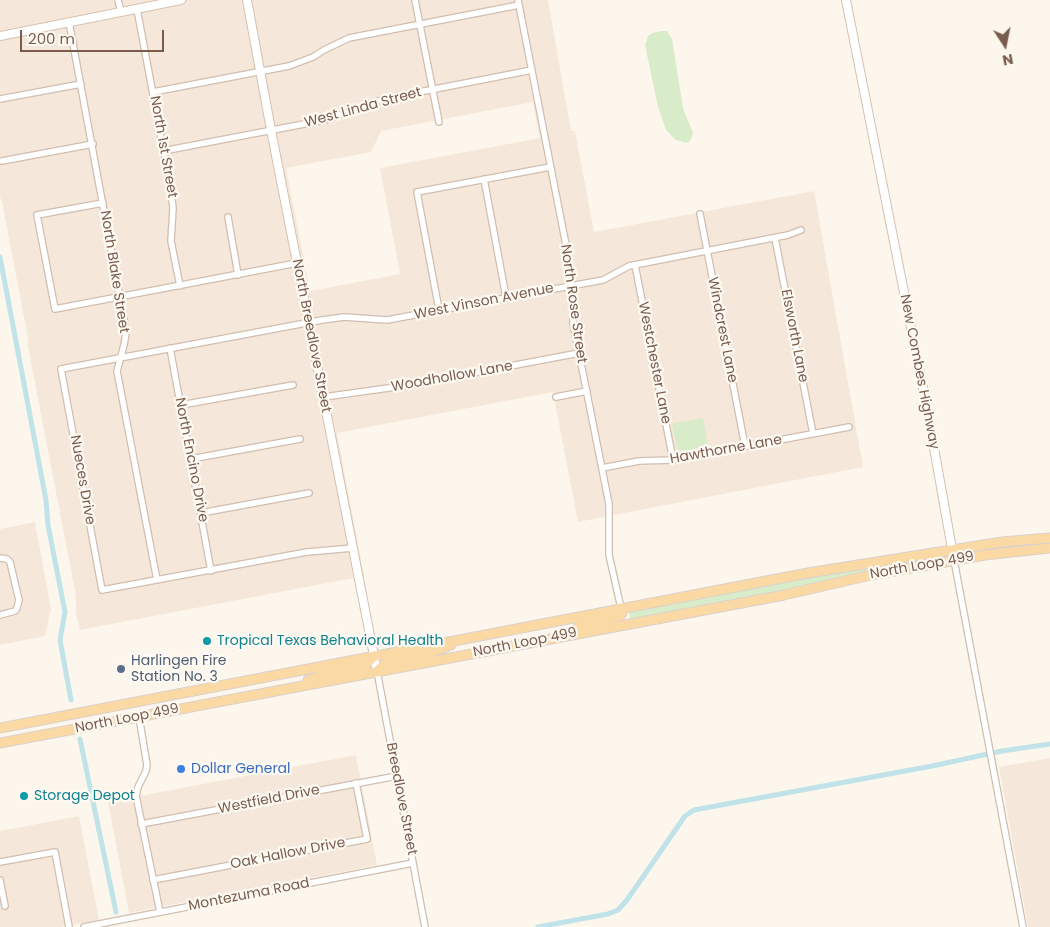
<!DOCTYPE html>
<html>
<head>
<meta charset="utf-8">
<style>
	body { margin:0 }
	#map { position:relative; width:1050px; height:927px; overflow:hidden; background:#fdf6ec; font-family:Poppins,sans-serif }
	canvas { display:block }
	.north { position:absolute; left:980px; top:20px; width:50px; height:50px; -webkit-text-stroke:4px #fffaf3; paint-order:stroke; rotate:169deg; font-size:14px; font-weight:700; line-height:20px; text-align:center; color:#7a5c4d }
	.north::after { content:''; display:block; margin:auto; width:18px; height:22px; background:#7a5c4d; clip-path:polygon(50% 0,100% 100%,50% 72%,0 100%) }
	.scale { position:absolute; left:20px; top:30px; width:144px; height:22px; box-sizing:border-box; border:2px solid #7a5c4d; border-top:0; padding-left:6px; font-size:15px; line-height:18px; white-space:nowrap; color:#7a5c4d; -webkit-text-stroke:4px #fffaf3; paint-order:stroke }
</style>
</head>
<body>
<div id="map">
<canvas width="1050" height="927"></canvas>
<div class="north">N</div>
<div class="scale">200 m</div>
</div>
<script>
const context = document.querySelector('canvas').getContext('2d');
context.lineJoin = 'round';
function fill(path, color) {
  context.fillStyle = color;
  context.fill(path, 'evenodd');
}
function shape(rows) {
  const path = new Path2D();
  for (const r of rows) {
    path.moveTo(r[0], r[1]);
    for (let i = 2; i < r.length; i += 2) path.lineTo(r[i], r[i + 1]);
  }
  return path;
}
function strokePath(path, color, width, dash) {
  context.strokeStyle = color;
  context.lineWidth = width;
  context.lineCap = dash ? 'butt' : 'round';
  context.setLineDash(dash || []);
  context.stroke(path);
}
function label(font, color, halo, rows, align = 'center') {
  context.font = font + ' Poppins,sans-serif';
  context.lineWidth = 4.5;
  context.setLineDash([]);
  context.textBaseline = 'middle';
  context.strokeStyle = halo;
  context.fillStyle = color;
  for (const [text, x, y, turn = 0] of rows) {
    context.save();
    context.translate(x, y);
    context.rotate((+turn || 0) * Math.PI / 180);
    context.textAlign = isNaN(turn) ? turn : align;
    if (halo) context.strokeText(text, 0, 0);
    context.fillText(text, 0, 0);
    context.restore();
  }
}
const residential = shape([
	[0,0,548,0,571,131,575,131,594,232,814,191,863,467,578,522,553,392,337,433,364,576,80,630,76,613,76,596,28,347,28,338,2,202,0,197],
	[533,102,540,138,380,168,400,274,310,291,286,168,371,152,381,131],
	[35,522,51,609,45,636,0,645,0,529],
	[356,755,377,865,129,913,108,802],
	[1050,758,1050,927,1028,927,999,767],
	[79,816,99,920,62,927,0,927,0,831]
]);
const green = shape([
	[662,31,667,31,672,39,683,108,693,133,690,141,686,143,676,140,666,130,658,107,645,45,648,36,652,33],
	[703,418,708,447,678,453,672,424],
	[879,566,881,568,876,570,829,581,630,619,629,612,795,580]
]);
const canal = shape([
	[0,257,46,500,48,525,64,607,65,612,60,640,71,700],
	[80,739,116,912],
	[538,927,608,914,618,910,627,900,685,816,694,810,932,766,1002,751,1050,744]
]);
const street = shape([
	[118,0,121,12],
	[415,0,439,122],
	[518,0,567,250,568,270,574,301,573,323,609,504,609,555,621,608],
	[137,9,170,185,173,208,171,241,180,286],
	[69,22,125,325,126,333,124,345,117,371,157,580],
	[153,92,289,66,313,57,324,50,349,38,519,5],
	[0,99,81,84],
	[163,151,325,120,384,99,532,70],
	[2,161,93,144],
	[484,179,506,297],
	[103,203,37,215,55,309,297,263],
	[700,214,745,446],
	[228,217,238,275],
	[775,238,813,434],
	[635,265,673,460],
	[439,310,417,192,550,167],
	[170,348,211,571],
	[324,397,410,385,579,353],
	[556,397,587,391],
	[181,405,293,385],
	[191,459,300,439],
	[602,468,639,461,673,460,849,427],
	[201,513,309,493],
	[353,548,307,552,102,590,61,369,322,320,344,317,387,320,603,280,629,266,788,235,801,230],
	[0,558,7,559,10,562,19,600,17,608,15,611,0,615],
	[954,560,1023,927],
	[377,671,425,927],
	[139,717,147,765,146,771,138,787,136,796,160,912],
	[141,824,397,776],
	[0,862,55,852,69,927],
	[0,880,5,906],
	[153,880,367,839,356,783],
	[84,927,413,863]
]);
const secondary = shape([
	[247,0,271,130,377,671],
	[846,0,926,403,954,560],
	[0,36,181,0]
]);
const primary = shape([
	[571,633,580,626,620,616,622,613,621,608],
	[378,670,387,662,427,654,451,645],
	[308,680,328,673,365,666,374,656],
	[0,728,808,573,1002,542,1050,538],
	[0,743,784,595,871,575,985,555,1050,548]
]);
const markers = [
	[207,641,5,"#0f9aa8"],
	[121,669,5,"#5c6f8a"],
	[181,769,5,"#3f7fe0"],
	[24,796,5,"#0f9aa8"]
];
const streetNames = [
	["West Linda Street",363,108,-15],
	["North 1st Street",163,147,80],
	["North Blake Street",114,272,81],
	["West Vinson Avenue",484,302,-11],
	["North Rose Street",573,304,82],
	["Windcrest Lane",722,330,79],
	["North Breedlove Street",311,336,79],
	["Elsworth Lane",794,336,79],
	["Westchester Lane",654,363,79],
	["New Combes Highway",919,372,79],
	["Woodhollow Lane",452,377,-10],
	["Hawthorne Lane",726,450,-10],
	["North Encino Drive",191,460,79],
	["Nueces Drive",82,480,80],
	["North Loop 499",922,566,-10],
	["North Loop 499",525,643,-11],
	["North Loop 499",127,719,-11],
	["Breedlove Street",401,799,79],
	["Westfield Drive",269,800,-11],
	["Oak Hallow Drive",288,854,-11],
	["Montezuma Road",249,895,-11]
];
const cultureNames = [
	["Tropical Texas Behavioral Health",217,641],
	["Storage Depot",34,796]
];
const serviceNames = [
	["Harlingen Fire",131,661],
	["Station No. 3",131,677]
];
const shopNames = [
	["Dollar General",191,769]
];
fill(residential, '#f5e8da');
fill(green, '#d8ecc9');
strokePath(canal, '#bfe3e8', 5);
strokePath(street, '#d1beb0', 8);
strokePath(secondary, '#d6c0b0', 10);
strokePath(primary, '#dad1cd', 11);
strokePath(street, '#fff', 5.5);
strokePath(secondary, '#fff', 8);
strokePath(primary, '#fbd9a5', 9);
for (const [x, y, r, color] of markers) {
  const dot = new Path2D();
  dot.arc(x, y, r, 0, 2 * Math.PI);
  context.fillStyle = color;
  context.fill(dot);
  strokePath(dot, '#fffaf3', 2);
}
label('14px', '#7a5c4d', '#fffaf3', streetNames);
label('14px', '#0d838f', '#fffaf3', cultureNames, 'left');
label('14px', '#4e5e75', '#fffaf3', serviceNames, 'left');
label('14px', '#366cbe', '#fffaf3', shopNames, 'left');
</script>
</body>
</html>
